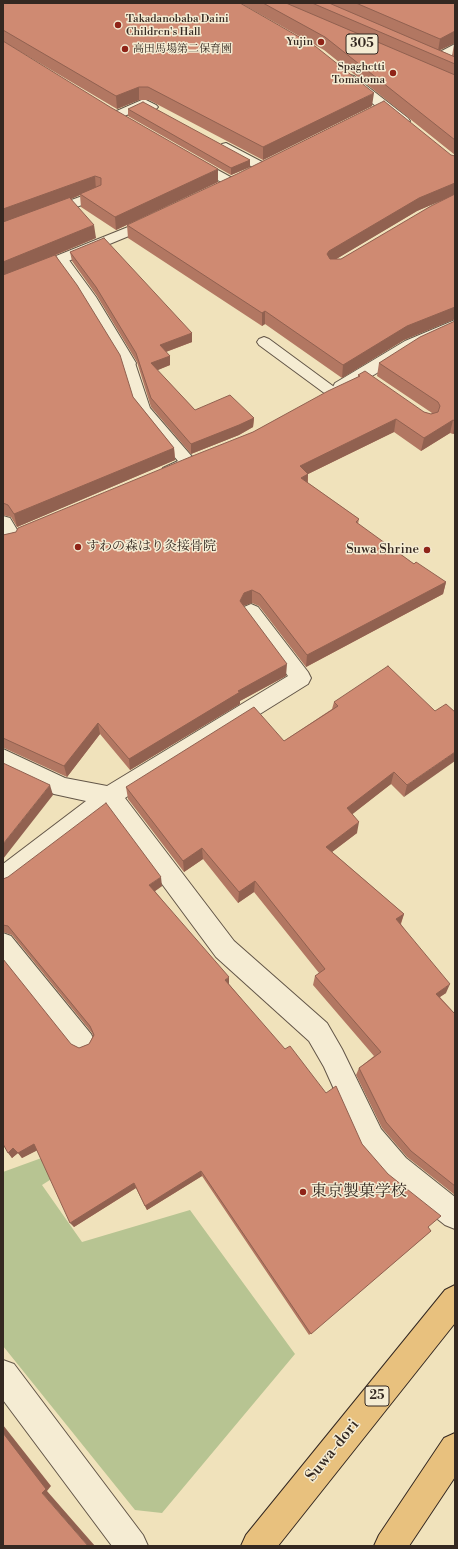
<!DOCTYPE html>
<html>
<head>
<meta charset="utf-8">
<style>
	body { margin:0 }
	#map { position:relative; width:458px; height:1549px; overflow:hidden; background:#f0e2bb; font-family:"Libre Bodoni",serif }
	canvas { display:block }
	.frame { position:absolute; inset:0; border:4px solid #342821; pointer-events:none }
</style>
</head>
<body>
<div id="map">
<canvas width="458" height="1549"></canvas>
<div class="frame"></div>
</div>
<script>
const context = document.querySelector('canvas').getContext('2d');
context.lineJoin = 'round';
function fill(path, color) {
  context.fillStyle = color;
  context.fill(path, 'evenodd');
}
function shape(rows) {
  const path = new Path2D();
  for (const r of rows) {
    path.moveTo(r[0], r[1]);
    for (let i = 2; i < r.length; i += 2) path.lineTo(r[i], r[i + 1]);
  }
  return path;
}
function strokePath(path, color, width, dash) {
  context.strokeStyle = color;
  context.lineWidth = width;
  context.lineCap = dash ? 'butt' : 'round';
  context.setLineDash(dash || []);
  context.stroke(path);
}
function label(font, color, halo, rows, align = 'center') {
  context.font = font + ' "Libre Bodoni","Noto Serif JP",serif';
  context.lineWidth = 3;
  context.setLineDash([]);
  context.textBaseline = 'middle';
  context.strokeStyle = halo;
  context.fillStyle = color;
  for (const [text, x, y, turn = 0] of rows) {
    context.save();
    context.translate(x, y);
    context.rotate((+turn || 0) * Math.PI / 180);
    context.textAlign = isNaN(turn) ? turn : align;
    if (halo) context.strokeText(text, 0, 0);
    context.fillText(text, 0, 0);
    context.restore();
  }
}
const green = shape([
	[80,1144,83,1159,42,1185,82,1242,190,1210,295,1354,162,1513,135,1510,3,1346,3,1172]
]);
const lane = shape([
	[144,99,156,105,158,107,156,109,152,111,144,107,116,120,112,119,110,116,112,113,144,99],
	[226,143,266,164,268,167,266,170,262,171,258,170,222,150,220,147,222,144,226,143],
	[194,157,236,180,238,183,236,186,228,186,190,164,188,161,190,158,194,157],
	[96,191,101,192,102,195,101,198,3,234,3,225,96,191],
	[153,217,158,218,160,221,158,224,66,262,56,262,54,259,56,256,153,217],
	[264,337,269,339,337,389,340,392,337,395,332,397,327,395,259,345,257,342,259,339,264,337],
	[128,358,133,360,135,363,150,408,194,459,196,463,194,467,175,476,169,478,163,476,161,472,163,468,178,461,135,409,121,363,123,360,128,358],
	[3,933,11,936,91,1034,95,1042,91,1050,83,1054,75,1050,3,960,3,933]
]);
const street = shape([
	[455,44,455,53,442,61,438,62,434,61,432,58,434,55,455,44],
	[350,75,354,76,408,118,410,121,408,124,398,124,346,82,344,79,346,76,350,75],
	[61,255,66,256,96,297,136,363,134,367,128,368,122,367,80,297,58,266,3,288,3,278,61,255],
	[455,320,455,331,417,349,347,391,341,392,335,391,333,387,335,383,405,341,455,320],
	[3,516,10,518,19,533,21,538,19,543,12,545,5,543,3,539,3,516],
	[251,604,258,607,308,672,311,678,308,684,125,798,234,941,327,1023,342,1049,381,1129,406,1158,455,1197,455,1229,445,1225,386,1178,361,1149,324,1067,309,1041,216,957,108,811,11,885,3,889,3,864,86,801,54,794,4,771,3,770,3,749,65,778,107,786,288,676,241,612,244,607,251,604],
	[3,1360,14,1364,143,1535,148,1546,112,1546,3,1400,3,1360]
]);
const primary = shape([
	[455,1285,455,1323,278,1546,241,1546,246,1535,445,1290,455,1285],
	[455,1433,455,1477,409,1546,374,1546,379,1535,444,1438,455,1433]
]);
const wall = shape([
	[3,3,455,3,455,43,440,50,452,56,454,44,455,43,455,155,324,50,242,4,372,106,263,160,149,100,139,100,117,109,4,42,218,182,116,230,81,207,80,195,71,199,71,200,96,238,56,255,133,397,174,448,175,460,17,527,11,517,3,515],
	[128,109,250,160,250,167,231,175,128,116],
	[451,155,455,156,455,319,404,340,342,378,265,324,262,326,128,238,127,225],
	[446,198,341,259,336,259,417,211],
	[70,252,192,333,192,342,166,352,170,356,170,365,157,370,195,410,254,418,253,427,239,435,191,454,151,407,137,362,97,296,72,261],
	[455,321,455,433,453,434,450,433,421,451,394,432,308,474,308,483,359,519,358,524,414,564,446,582,443,594,306,667,259,606,252,603,243,606,286,676,240,701,240,704,130,770,100,734,67,777,4,748,3,748,3,535,16,532,253,432,358,377,358,375,424,412,431,414,432,413,377,376,379,363],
	[334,702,435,711,404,797,391,784,352,814,357,833,332,852,404,914,401,924,446,993,440,997,455,1014,455,1195,407,1157,382,1128,356,1075,359,1068,374,1056,313,985,315,976,319,973,254,892,238,903,203,859,184,872,128,799,126,787,284,741,332,709],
	[3,879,162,886,155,891,229,984,362,1144,431,1231,309,1335,202,1176,147,1210,136,1188,74,1227,37,1150,22,1158,18,1153,12,1158,3,1144,71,1044,79,1048,89,1044,93,1036,92,1033,12,935,3,932]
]);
const shadedWall = shape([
	[455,31,455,43,438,51,440,39],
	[139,87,139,100,117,109,116,96],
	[374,93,372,106,263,160,263,147],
	[250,160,250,167,231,175,231,168],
	[218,169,218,182,116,230,115,217],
	[95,176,96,190,80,194,80,195,71,199,73,210,3,223,3,209],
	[455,183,455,195,417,211,328,264,327,254,329,251,419,198],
	[94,225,96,238,3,276,3,262],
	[455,307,455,319,404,340,342,378,343,365,407,326],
	[265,311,265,324,262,326,262,313],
	[192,333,192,342,160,354,160,345],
	[170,356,170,365,151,373,151,363],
	[254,418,253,427,239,435,191,454,191,444],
	[396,419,394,432,308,474,307,487,300,491,300,466],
	[453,420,450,433,421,451,424,438],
	[455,424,455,433,453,434],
	[174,448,175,460,17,527,14,514],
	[446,582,443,594,306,667,307,655],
	[252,590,252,603,243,606,240,601,244,593],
	[287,664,286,676,240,701,240,704,130,770,129,759,238,691],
	[98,723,100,734,67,777,64,766],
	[455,752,455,761,404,797,407,785],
	[394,772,391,784,345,820,347,808],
	[50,785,53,795,3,859,3,844],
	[359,822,357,833,324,858,326,847],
	[202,848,203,859,184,872,183,861],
	[161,877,162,886,151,894,149,885],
	[255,881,254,892,238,903,239,892],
	[404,914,400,925,396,919],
	[229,977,229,985,225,980],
	[450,984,446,993,432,1002,436,994],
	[34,1144,38,1150,22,1158,18,1153],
	[13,1148,18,1153,12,1158,8,1153],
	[201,1171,202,1176,147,1210,145,1206],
	[134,1183,136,1188,74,1227,70,1223],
	[3,1425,51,1486,47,1491,95,1546,88,1546,42,1493,3,1433]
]);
const building = shape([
	[3,3,240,3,315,46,374,93,263,147,148,87,139,87,116,96,3,30,3,3],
	[263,3,286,3,455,75,455,140,325,37,263,3],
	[312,3,329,3,455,57,455,64,312,3],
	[356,3,455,3,455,31,440,39,356,3],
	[3,41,110,107,218,169,115,217,80,194,101,185,101,178,95,176,3,209,3,41],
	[384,101,451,155,455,156,455,183,419,198,329,251,327,254,330,259,341,259,431,206,455,194,455,307,407,326,343,365,265,311,262,313,127,225,237,174,384,101],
	[143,102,250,160,231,168,128,109,143,102],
	[71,197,70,198,94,225,3,262,3,222,71,197],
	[104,238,192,333,160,345,170,356,151,363,195,410,230,395,254,418,239,425,191,444,151,398,136,353,96,287,70,252,104,238],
	[55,255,77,285,120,355,133,397,174,448,14,514,8,505,3,503,3,275,55,255],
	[455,321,455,421,453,420,424,438,396,419,300,466,308,474,301,478,359,519,356,522,414,564,416,562,446,582,307,655,260,594,252,590,244,593,240,601,287,664,238,691,240,692,129,759,98,723,64,766,3,738,3,535,16,532,18,528,195,455,253,432,328,391,360,376,358,375,365,371,424,412,431,414,438,412,440,406,438,402,379,363,420,337,455,321],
	[388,666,435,711,446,704,455,712,455,752,407,785,394,772,347,808,359,822,326,847,404,914,396,919,450,984,436,994,455,1014,455,1186,411,1151,386,1122,359,1068,381,1052,315,976,325,969,255,881,239,892,202,848,183,861,126,787,254,707,284,741,338,706,334,702,388,666],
	[3,763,50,785,3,844,3,763],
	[106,803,161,877,149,885,229,977,225,980,285,1049,290,1046,326,1093,336,1086,362,1144,388,1174,441,1216,428,1227,431,1231,311,1334,201,1171,145,1206,134,1183,70,1223,34,1144,18,1153,13,1148,8,1153,3,1144,3,959,71,1044,79,1048,89,1044,94,1035,90,1026,8,926,3,925,3,879,8,877,106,803],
	[3,1433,46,1489,42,1493,88,1546,3,1546,3,1433]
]);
const markers = [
	[118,25,4,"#8f2418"],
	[321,42,4,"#8f2418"],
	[125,49,4,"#8f2418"],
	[393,73,4,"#8f2418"],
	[78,547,4,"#8f2418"],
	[427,550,4,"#8f2418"],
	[303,1192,4,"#8f2418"]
];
const farPoinames = [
	["Takadanobaba Daini",126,19],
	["Children's Hall",126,32],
	["Yujin",313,42,"right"],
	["高田馬場第二保育園",133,49],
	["Spaghetti",385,67,"right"],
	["Tomatoma",385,80,"right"]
];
const shields = [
	[362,44,32],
	[377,1396,24]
];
const shieldNames = [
	["305",362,44],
	["25",377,1396]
];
const poiNames = [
	["すわの森はり灸接骨院",86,547],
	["Suwa Shrine",419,550,"right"]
];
const nearPoinames = [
	["東京製菓学校",311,1192]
];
const nearStreetnames = [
	["Suwa-dori",333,1451,-51]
];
fill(green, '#b7c492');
strokePath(lane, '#635648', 2);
strokePath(street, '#635648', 2);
strokePath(primary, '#342821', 2);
fill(lane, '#f5ecd3');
fill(street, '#f5ecd3');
fill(primary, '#e8c17e');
fill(wall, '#b27762');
fill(shadedWall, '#916150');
fill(building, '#cf8a72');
strokePath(building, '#916150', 1);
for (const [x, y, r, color] of markers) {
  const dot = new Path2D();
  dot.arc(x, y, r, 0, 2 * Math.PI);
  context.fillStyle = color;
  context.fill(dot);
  strokePath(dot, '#f5ecd3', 1.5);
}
label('11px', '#342821', '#f5ecd3', farPoinames, 'left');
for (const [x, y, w] of shields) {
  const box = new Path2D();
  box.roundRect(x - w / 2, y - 10, w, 20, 3);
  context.fillStyle = '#f5ecd3';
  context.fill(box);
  strokePath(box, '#342821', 1);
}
label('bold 12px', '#342821', null, shieldNames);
label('13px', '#342821', '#f5ecd3', poiNames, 'left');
label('16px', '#342821', '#f5ecd3', nearPoinames, 'left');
label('16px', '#342821', '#f5ecd3', nearStreetnames);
</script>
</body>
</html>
